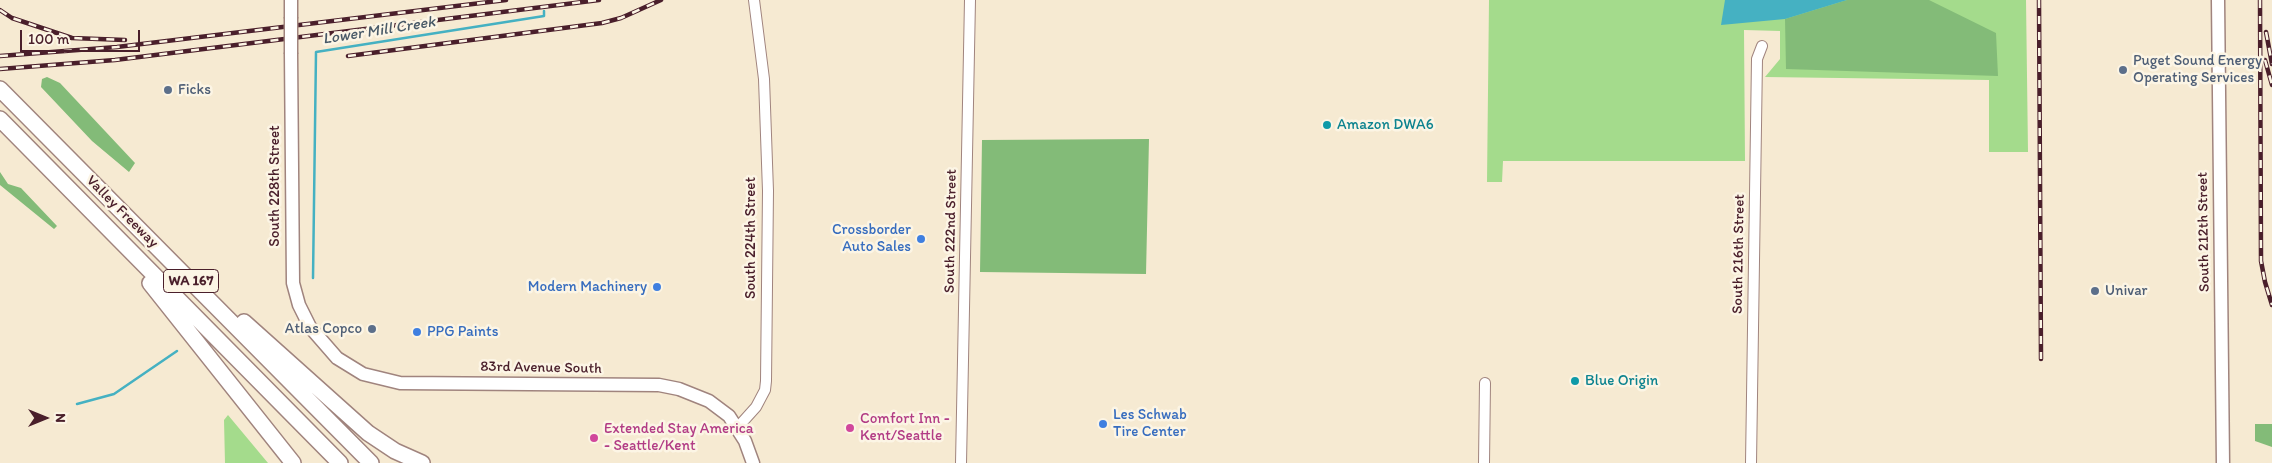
<!DOCTYPE html>
<html>
<head>
<meta charset="utf-8">
<style>
	body { margin:0 }
	#map { position:relative; width:2272px; height:463px; overflow:hidden; background:#f6ead2; font-family:Itim,sans-serif }
	canvas { display:block }
	.north { position:absolute; left:20px; top:393px; width:50px; height:50px; -webkit-text-stroke:4px #fcf5e5; paint-order:stroke; rotate:90deg; font-size:14px; font-weight:700; line-height:20px; text-align:center; color:#4a1f2b }
	.north::after { content:''; display:block; margin:auto; width:18px; height:22px; background:#4a1f2b; clip-path:polygon(50% 0,100% 100%,50% 72%,0 100%) }
	.scale { position:absolute; left:20px; top:30px; width:120px; height:22px; box-sizing:border-box; border:2px solid #4a1f2b; border-top:0; padding-left:6px; font-size:15px; line-height:18px; white-space:nowrap; color:#4a1f2b; -webkit-text-stroke:4px #fcf5e5; paint-order:stroke }
</style>
</head>
<body>
<div id="map">
<canvas width="2272" height="463"></canvas>
<div class="north">N</div>
<div class="scale">100 m</div>
</div>
<script>
const context = document.querySelector('canvas').getContext('2d');
context.lineJoin = 'round';
function fill(path, color) {
  context.fillStyle = color;
  context.fill(path, 'evenodd');
}
function shape(rows) {
  const path = new Path2D();
  for (const r of rows) {
    path.moveTo(r[0], r[1]);
    for (let i = 2; i < r.length; i += 2) path.lineTo(r[i], r[i + 1]);
  }
  return path;
}
function strokePath(path, color, width, dash) {
  context.strokeStyle = color;
  context.lineWidth = width;
  context.lineCap = dash ? 'butt' : 'round';
  context.setLineDash(dash || []);
  context.stroke(path);
}
function label(font, color, halo, rows, align = 'center') {
  context.font = font + ' Itim,sans-serif';
  context.lineWidth = 5;
  context.setLineDash([]);
  context.textBaseline = 'middle';
  context.strokeStyle = halo;
  context.fillStyle = color;
  for (const [text, x, y, turn = 0] of rows) {
    context.save();
    context.translate(x, y);
    context.rotate((+turn || 0) * Math.PI / 180);
    context.textAlign = isNaN(turn) ? turn : align;
    if (halo) context.strokeText(text, 0, 0);
    context.fillText(text, 0, 0);
    context.restore();
  }
}
const green = shape([
	[1489,0,2026,0,2028,152,1989,152,1989,80,1765,77,1780,59,1780,31,1744,30,1745,161,1503,161,1502,182,1487,182],
	[228,415,268,463,225,463,224,420]
]);
const forest = shape([
	[1847,0,1929,0,1996,33,1998,76,1786,69,1785,19],
	[47,77,60,83,135,163,129,172,92,141,41,87,42,79],
	[1149,139,1146,274,980,272,982,140],
	[0,172,8,184,21,188,57,226,54,229,0,185],
	[2255,424,2272,424,2272,447,2255,441]
]);
const water = shape([
	[1725,0,1847,0,1785,19,1721,25]
]);
const stream = shape([
	[313,278,316,52,544,16,544,11],
	[77,404,114,394,177,351]
]);
const minor = shape([
	[738,427,756,407,765,390,766,381,768,191,764,79,754,0],
	[961,463,970,0],
	[1484,463,1485,383],
	[1751,463,1757,59,1762,46]
]);
const major = shape([
	[291,0,291,17],
	[2218,0,2223,463],
	[291,54,293,283,299,305,310,327,337,358,363,374,400,383,659,385,679,389,709,401,729,416,745,441,753,463]
]);
const highway = shape([
	[0,89,371,463],
	[0,119,340,463],
	[150,283,293,463],
	[244,322,368,433,395,451,422,463]
]);
const rail = shape([
	[2039,0,2041,359],
	[2260,0,2261,261,2265,282,2272,305],
	[0,10,12,18,72,38,125,40],
	[2266,32,2272,64],
	[0,56,117,47,506,0],
	[348,56,602,23,621,18,661,0],
	[2265,60,2272,85],
	[0,69,115,60,599,0]
]);
const majorBridge = shape([
	[291,17,291,54]
]);
const markers = [
	[2123,70,5,"#5c6f8a"],
	[168,90,5,"#5c6f8a"],
	[1327,125,5,"#0f9aa8"],
	[921,239,5,"#3f7fe0"],
	[657,287,5,"#3f7fe0"],
	[2095,291,5,"#5c6f8a"],
	[372,329,5,"#5c6f8a"],
	[417,332,5,"#3f7fe0"],
	[1575,381,5,"#0f9aa8"],
	[1103,424,5,"#3f7fe0"],
	[850,428,5,"#d1479c"],
	[594,438,5,"#d1479c"]
];
const shields = [
	[191,281,55]
];
const shieldNames = [
	["WA 167",191,281]
];
const serviceNames = [
	["Puget Sound Energy",2133,61],
	["Operating Services",2133,78],
	["Ficks",178,90],
	["Univar",2105,291],
	["Atlas Copco",362,329,"right"]
];
const cultureNames = [
	["Amazon DWA6",1337,125],
	["Blue Origin",1585,381]
];
const streetNames = [
	["South 228th Street",275,186,-90],
	["Valley Freeway",122,212,45],
	["South 222nd Street",951,231,-89],
	["South 212th Street",2204,232,-91],
	["South 224th Street",751,238,-90],
	["South 216th Street",1739,254,-89],
	["83rd Avenue South",541,368,1]
];
const shopNames = [
	["Crossborder",911,230],
	["Auto Sales",911,247],
	["Modern Machinery",647,287],
	["PPG Paints",427,332,"left"],
	["Les Schwab",1113,415,"left"],
	["Tire Center",1113,432,"left"]
];
const hotelNames = [
	["Comfort Inn -",860,419],
	["Kent/Seattle",860,436],
	["Extended Stay America",604,429],
	["- Seattle/Kent",604,446]
];
const waterNames = [
	["Lower Mill Creek",379,31,-9]
];
fill(green, '#a4db8c');
fill(forest, '#83bb78');
fill(water, '#45b1c2');
strokePath(stream, '#45b1c2', 2.5);
strokePath(minor, '#a0847e', 12);
strokePath(major, '#a0847e', 15);
strokePath(highway, '#a0847e', 18);
strokePath(minor, '#fff', 10);
strokePath(major, '#fff', 12);
strokePath(highway, '#fff', 15);
strokePath(rail, '#4a1f2b', 4.5);
strokePath(rail, '#fcf5e5', 2.5, [8]);
strokePath(majorBridge, '#a0847e', 15, []);
strokePath(majorBridge, '#fff', 12);
for (const [x, y, r, color] of markers) {
  const dot = new Path2D();
  dot.arc(x, y, r, 0, 2 * Math.PI);
  context.fillStyle = color;
  context.fill(dot);
  strokePath(dot, '#fcf5e5', 2);
}
for (const [x, y, w] of shields) {
  const box = new Path2D();
  box.roundRect(x - w / 2, y - 11.5, w, 23, 4);
  context.fillStyle = '#fcf5e5';
  context.fill(box);
  strokePath(box, '#4a1f2b', 1);
}
label('bold 14px', '#4a1f2b', null, shieldNames);
label('15px', '#4e5e75', '#fcf5e5', serviceNames, 'left');
label('15px', '#0d838f', '#fcf5e5', cultureNames, 'left');
label('15px', '#4a1f2b', '#fcf5e5', streetNames);
label('15px', '#366cbe', '#fcf5e5', shopNames, 'right');
label('15px', '#b23c85', '#fcf5e5', hotelNames, 'left');
label('italic 16px', '#485967', '#fcf5e5', waterNames);
</script>
</body>
</html>
